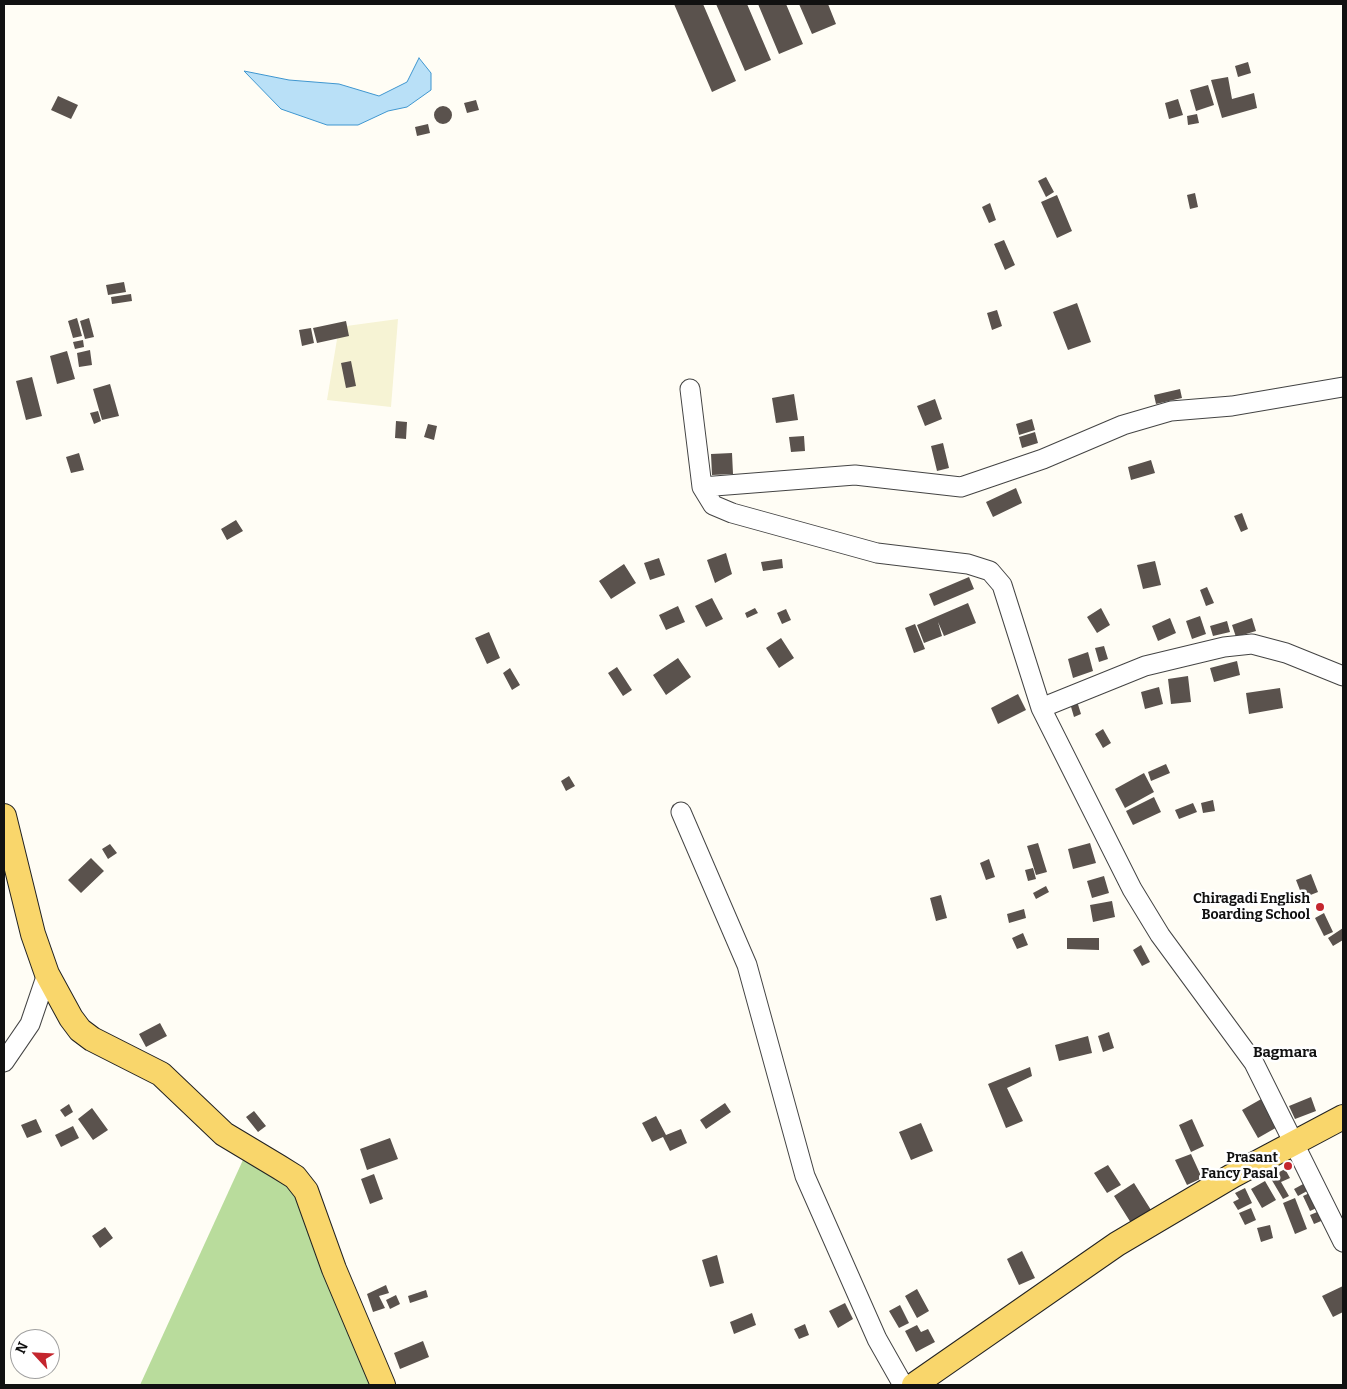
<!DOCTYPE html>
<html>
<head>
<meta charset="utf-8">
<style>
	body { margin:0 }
	#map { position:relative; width:1347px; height:1389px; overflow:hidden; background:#fffdf5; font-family:Bitter,serif }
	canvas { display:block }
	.frame { position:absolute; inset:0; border:5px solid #111; pointer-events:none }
	.north { position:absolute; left:10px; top:1329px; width:50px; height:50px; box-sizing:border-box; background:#fff; border:1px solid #a0a0a0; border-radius:50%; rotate:295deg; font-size:14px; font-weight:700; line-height:20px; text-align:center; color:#111 }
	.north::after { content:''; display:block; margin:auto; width:18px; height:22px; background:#c4262e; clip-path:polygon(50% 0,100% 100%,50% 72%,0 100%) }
</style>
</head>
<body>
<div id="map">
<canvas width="1347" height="1389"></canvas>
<div class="frame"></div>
<div class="north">N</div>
</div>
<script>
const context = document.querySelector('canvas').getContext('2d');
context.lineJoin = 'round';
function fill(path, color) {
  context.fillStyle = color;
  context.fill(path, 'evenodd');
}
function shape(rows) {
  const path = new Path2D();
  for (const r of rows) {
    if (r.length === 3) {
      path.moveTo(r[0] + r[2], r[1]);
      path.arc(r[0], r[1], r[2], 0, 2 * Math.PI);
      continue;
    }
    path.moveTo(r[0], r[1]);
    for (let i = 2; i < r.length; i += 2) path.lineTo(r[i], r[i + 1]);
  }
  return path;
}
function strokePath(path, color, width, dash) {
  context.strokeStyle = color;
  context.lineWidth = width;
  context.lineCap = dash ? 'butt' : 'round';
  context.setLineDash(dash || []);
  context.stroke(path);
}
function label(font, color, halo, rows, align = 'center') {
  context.font = font + ' Bitter,serif';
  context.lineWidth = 5;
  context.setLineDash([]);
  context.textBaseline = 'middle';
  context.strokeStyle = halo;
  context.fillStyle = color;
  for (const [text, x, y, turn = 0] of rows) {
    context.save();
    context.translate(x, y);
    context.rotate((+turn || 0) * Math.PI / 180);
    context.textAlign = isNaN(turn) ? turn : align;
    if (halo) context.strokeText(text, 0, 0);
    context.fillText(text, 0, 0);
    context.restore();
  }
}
const farmland = shape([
	[398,319,391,407,327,400,339,327]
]);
const forest = shape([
	[248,1149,295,1177,383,1385,140,1385]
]);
const water = shape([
	[419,58,431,73,431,90,407,107,388,111,358,125,327,125,281,109,244,71,289,80,339,84,379,96,407,82,419,58]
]);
const building = shape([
	[674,4,703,4,736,81,712,92],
	[716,4,747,4,771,60,745,71],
	[758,4,786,4,803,44,779,54],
	[799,4,828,4,836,24,812,34],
	[1248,62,1251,73,1238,77,1235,66],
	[1228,77,1232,99,1254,93,1257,108,1222,118,1211,80],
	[1208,85,1214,105,1196,111,1190,90],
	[58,96,78,105,71,119,51,110],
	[1178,99,1183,115,1169,119,1165,103],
	[476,100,479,110,467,113,464,103],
	[443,115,9],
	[1197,114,1199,123,1188,125,1187,116],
	[428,124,430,133,417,136,415,127],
	[1046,177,1054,192,1046,197,1038,181],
	[1195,193,1198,207,1190,209,1187,195],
	[1057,195,1072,231,1057,238,1041,202],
	[990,203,996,220,989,223,982,207],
	[1004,240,1015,265,1005,270,994,244],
	[124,282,126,292,108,295,106,285],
	[131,294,132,301,112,304,111,297],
	[1077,303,1091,342,1068,350,1053,312],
	[997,310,1002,326,992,330,987,313],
	[77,318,82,336,73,338,68,321],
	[89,318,94,337,85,339,80,321],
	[346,321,349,336,317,343,313,328],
	[311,328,314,343,302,346,299,330],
	[83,340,84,347,75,349,73,342],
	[90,350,92,365,79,367,77,353],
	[67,351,75,379,57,384,50,356],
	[351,361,356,386,346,388,341,363],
	[32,377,42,416,26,420,16,381],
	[110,384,119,416,102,420,93,389],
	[1180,389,1182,398,1156,404,1154,395],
	[794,394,798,420,776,423,772,398],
	[935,399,942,419,925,426,917,406],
	[98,411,101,421,94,424,90,413],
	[1032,419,1035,430,1019,435,1016,424],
	[396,421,407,422,406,439,395,438],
	[428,424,437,426,434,440,424,437],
	[1035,432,1038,443,1022,448,1019,437],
	[804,436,805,451,791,452,789,437],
	[943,443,949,468,937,471,931,446],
	[79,453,84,470,71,473,66,457],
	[732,453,733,474,712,475,711,454],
	[1151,460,1155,473,1131,480,1128,467],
	[1016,488,1022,503,993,517,986,502],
	[1242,513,1248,529,1241,532,1234,516],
	[236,520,243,531,227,540,221,529],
	[726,553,732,574,715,583,707,560],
	[659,558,665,575,650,580,644,563],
	[782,559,783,568,763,571,761,562],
	[1155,561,1161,585,1143,589,1137,565],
	[624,564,636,583,611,599,599,581],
	[969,577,974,589,934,606,929,594],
	[1207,587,1214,603,1206,606,1200,590],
	[712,598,723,619,706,627,695,606],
	[968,603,976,623,944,636,938,622,942,636,924,643,917,625],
	[678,606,685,622,666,630,659,615],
	[755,608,758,613,747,618,745,613],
	[1101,608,1110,625,1097,633,1087,617],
	[786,609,791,620,782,624,777,613],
	[1200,616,1206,634,1192,639,1186,621],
	[1170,618,1176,633,1158,641,1152,626],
	[1252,618,1256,631,1236,637,1232,625],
	[1227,621,1230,632,1213,636,1210,626],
	[915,624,925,649,914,653,905,628],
	[489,632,500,658,487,664,475,638],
	[781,638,794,658,779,668,766,648],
	[1104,646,1108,659,1099,662,1095,648],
	[1088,652,1093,671,1073,678,1068,659],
	[678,658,691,677,666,695,653,675],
	[1237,661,1240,675,1214,682,1210,668],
	[617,667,632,690,623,696,608,673],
	[510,668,520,685,512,690,503,673],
	[1188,676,1191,702,1171,704,1168,679],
	[1159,687,1163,704,1145,709,1141,692],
	[1280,688,1283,708,1249,714,1246,693],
	[1018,694,1026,710,998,724,991,708],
	[1076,698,1081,714,1074,717,1069,700],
	[1103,729,1111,743,1103,748,1095,734],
	[1166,764,1170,773,1151,781,1148,772],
	[1144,773,1154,792,1125,808,1115,789],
	[569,776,575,786,566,791,561,781],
	[1154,797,1161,812,1133,825,1126,811],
	[1213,800,1215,811,1203,813,1201,803],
	[1193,803,1197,812,1179,819,1175,810],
	[1038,843,1047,872,1036,875,1027,846],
	[1090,843,1096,863,1073,869,1068,849],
	[110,844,117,853,108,859,102,849],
	[91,858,104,871,81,893,68,880],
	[989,859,995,877,986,880,980,863],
	[1033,868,1036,879,1028,881,1025,870],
	[1311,874,1318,892,1303,898,1296,880],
	[1104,876,1109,893,1092,898,1087,881],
	[1046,886,1049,892,1036,899,1033,893],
	[941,895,947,918,936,921,930,898],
	[1112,901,1115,917,1093,922,1090,905],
	[1024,909,1026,918,1009,923,1007,914],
	[1324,913,1333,932,1324,936,1315,918],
	[1343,928,1343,940,1333,946,1328,938],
	[1023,933,1028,945,1017,949,1012,938],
	[1067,938,1099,938,1099,950,1067,949],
	[1141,945,1150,962,1142,966,1133,950],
	[160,1023,167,1036,146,1047,139,1034],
	[1109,1032,1114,1048,1103,1052,1098,1036],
	[1088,1036,1092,1053,1059,1061,1055,1045],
	[1030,1067,1032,1076,1007,1088,1023,1121,1006,1128,988,1084],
	[1311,1097,1316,1111,1295,1119,1289,1106],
	[1263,1098,1279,1126,1258,1138,1242,1110],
	[725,1103,731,1112,706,1129,700,1120],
	[69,1104,73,1112,65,1117,60,1110],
	[92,1108,108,1130,93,1140,78,1119],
	[254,1111,266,1126,258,1132,246,1117],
	[656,1116,666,1135,681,1129,687,1143,670,1151,663,1137,652,1142,642,1123],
	[36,1119,42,1132,27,1138,21,1125],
	[1192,1119,1204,1146,1191,1152,1179,1125],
	[921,1123,933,1151,911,1160,899,1132],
	[73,1126,79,1138,61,1147,55,1135],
	[390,1138,398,1159,367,1170,360,1149],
	[1191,1154,1202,1178,1187,1185,1175,1160],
	[1108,1165,1121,1185,1107,1193,1094,1173],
	[1285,1169,1290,1178,1281,1182,1289,1196,1283,1199,1270,1177],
	[374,1174,383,1199,370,1204,361,1179],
	[1265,1181,1276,1200,1262,1208,1251,1189],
	[1134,1183,1151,1210,1131,1223,1114,1196],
	[1305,1183,1309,1190,1298,1196,1294,1189],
	[1245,1188,1252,1203,1238,1210,1233,1202,1239,1199,1235,1193],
	[1314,1191,1321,1206,1310,1211,1303,1196],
	[1295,1198,1307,1229,1295,1234,1283,1203],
	[1251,1208,1256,1220,1245,1225,1239,1213],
	[1322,1210,1326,1219,1314,1224,1310,1215],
	[1270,1225,1273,1238,1261,1242,1257,1228],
	[105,1227,113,1238,100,1248,92,1236],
	[1022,1251,1035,1278,1019,1285,1007,1259],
	[717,1255,724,1283,710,1287,702,1260],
	[386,1285,389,1293,379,1296,385,1308,373,1312,367,1294],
	[1343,1286,1343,1312,1333,1317,1322,1296],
	[917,1289,929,1311,917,1318,905,1296],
	[426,1290,428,1297,410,1303,408,1296],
	[396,1295,400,1304,390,1309,386,1300],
	[845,1303,853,1319,838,1328,829,1311],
	[900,1305,909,1323,899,1328,889,1311],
	[752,1313,756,1325,734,1334,730,1322],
	[805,1324,809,1335,799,1339,794,1329],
	[917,1325,921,1332,928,1329,935,1342,916,1352,905,1331],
	[423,1341,429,1357,400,1369,394,1353]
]);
const minor = shape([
	[690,389,702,487,713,505,732,513,877,553,968,564,990,571,1002,585,1041,708,1132,889,1160,935,1254,1063,1343,1242],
	[702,487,855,475,961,487,1043,459,1123,425,1171,411,1232,406,1343,387],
	[1041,708,1145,666,1224,647,1252,644,1286,653,1343,676],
	[681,812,747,965,805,1176,877,1339,903,1385],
	[4,1062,30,1024,47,974]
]);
const major = shape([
	[4,816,33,934,47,974,71,1018,80,1030,92,1039,161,1074,224,1134,279,1167,295,1177,306,1191,334,1269,383,1385],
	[914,1385,1117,1244,1232,1176,1343,1117]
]);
const markers = [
	[1320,907,5,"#c4262e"],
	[1288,1166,5,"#c4262e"]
];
const poiNames = [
	["Chiragadi English",1310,899],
	["Boarding School",1310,915],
	["Prasant",1278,1158],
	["Fancy Pasal",1278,1174]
];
const neighbourhoodNames = [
	["Bagmara",1285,1053]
];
fill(farmland, '#f6f3d4');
fill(forest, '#b9dc9c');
fill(water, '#b9e0f7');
strokePath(water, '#3f96cf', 1);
fill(building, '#5a524d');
strokePath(minor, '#444', 21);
strokePath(major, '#222', 26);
strokePath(minor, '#fff', 19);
strokePath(major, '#f9d66b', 24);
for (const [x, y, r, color] of markers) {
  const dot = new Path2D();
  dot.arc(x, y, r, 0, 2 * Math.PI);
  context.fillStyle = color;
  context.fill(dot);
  strokePath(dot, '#fff', 2);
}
label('bold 14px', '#111', '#fff', poiNames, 'right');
label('bold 15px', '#111', '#fff', neighbourhoodNames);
</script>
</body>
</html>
